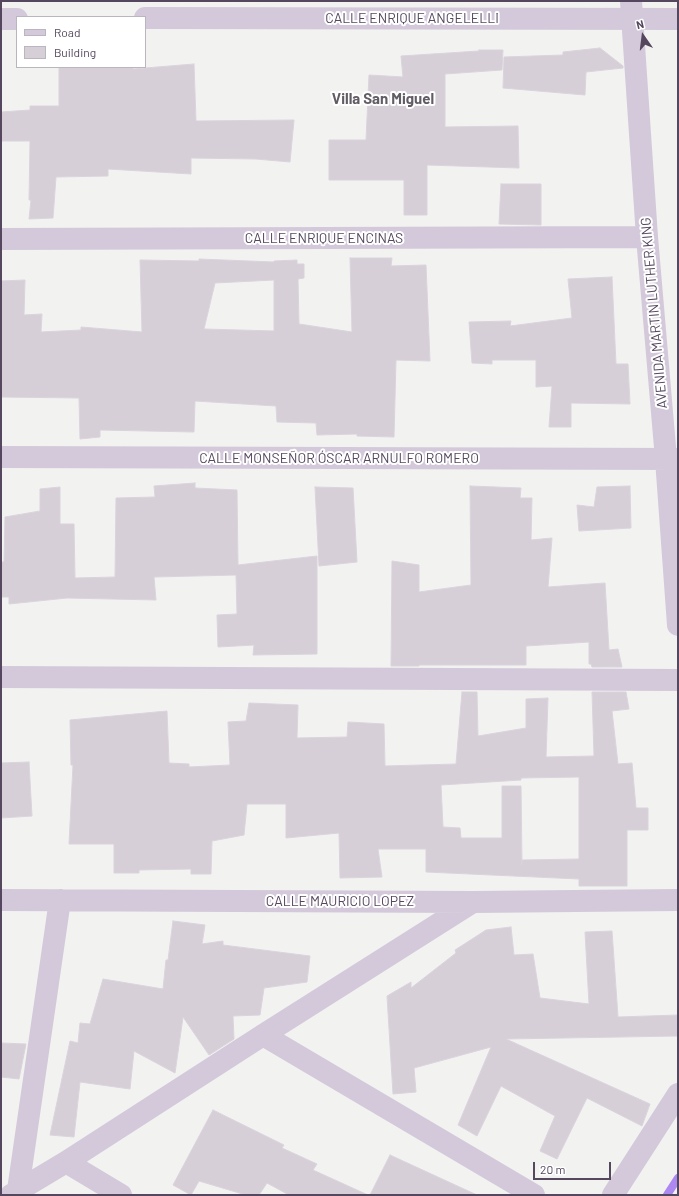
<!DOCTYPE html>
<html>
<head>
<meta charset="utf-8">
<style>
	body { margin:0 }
	#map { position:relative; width:679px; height:1196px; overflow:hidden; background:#f2f2f0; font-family:Barlow,sans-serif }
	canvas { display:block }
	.frame { position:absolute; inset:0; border:2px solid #55475e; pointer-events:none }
	.legend { position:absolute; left:16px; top:16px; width:130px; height:52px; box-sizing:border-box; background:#fff; border:1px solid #bbb5bf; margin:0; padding:5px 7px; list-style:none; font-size:12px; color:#55475e }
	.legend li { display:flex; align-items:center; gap:8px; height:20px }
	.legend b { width:20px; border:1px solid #bbb5bf }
	.north { position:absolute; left:623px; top:16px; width:40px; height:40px; -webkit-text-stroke:3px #fff; paint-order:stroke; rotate:346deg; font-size:11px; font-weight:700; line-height:16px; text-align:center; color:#55475e }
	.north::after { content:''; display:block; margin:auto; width:14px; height:18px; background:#55475e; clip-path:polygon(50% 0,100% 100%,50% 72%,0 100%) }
	.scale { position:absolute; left:533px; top:1162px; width:78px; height:18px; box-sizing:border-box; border:2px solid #55475e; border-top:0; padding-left:5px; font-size:12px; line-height:14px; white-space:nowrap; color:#55475e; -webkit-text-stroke:3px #fff; paint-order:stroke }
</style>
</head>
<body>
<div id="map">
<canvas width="679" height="1196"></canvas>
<div class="frame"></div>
<ul class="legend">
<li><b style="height:5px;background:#d3c9da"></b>Road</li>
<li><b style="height:11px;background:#d6cfd8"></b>Building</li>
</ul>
<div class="north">N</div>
<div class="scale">20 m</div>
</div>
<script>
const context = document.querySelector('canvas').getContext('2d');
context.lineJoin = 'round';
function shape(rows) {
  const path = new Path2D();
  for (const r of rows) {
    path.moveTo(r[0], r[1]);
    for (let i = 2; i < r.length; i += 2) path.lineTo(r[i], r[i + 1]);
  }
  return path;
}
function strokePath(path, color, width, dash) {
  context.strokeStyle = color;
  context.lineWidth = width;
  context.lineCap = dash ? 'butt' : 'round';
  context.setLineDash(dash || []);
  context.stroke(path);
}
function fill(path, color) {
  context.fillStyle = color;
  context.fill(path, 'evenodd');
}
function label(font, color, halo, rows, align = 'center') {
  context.font = font + ' Barlow,sans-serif';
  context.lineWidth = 4;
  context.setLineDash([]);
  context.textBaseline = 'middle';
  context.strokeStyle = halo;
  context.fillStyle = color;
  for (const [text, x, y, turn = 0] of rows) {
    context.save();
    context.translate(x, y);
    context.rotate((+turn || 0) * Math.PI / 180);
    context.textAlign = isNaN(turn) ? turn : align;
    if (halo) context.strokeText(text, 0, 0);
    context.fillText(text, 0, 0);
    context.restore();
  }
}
const stream = shape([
	[667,1195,678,1178]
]);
const building = shape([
	[600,48,623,66,623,68,586,72,585,95,503,88,504,57,563,55,563,52,600,48],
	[479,50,503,50,502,70,445,74,445,127,518,126,519,168,427,165,427,215,404,215,404,180,329,180,329,140,366,140,369,75,403,77,401,56,479,51,479,50],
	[194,64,196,121,294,120,290,162,256,159,191,158,191,174,108,169,108,176,56,177,53,218,29,219,31,200,29,200,30,141,1,141,1,112,30,110,30,106,59,106,59,67,133,67,133,69,194,64],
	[501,184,541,184,541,225,499,224,501,184],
	[350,258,392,258,391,266,426,265,430,361,396,360,394,437,357,436,357,434,317,435,316,423,277,422,276,406,195,401,194,432,100,430,100,437,80,439,79,398,1,397,1,281,25,280,24,315,42,314,41,332,81,330,81,327,142,332,140,260,199,261,199,259,274,262,274,261,297,260,297,264,304,264,304,278,298,279,299,324,352,332,350,258],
	[274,280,274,331,204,329,215,283,274,280],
	[612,277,616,364,628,364,630,404,571,403,571,427,549,427,552,386,536,387,536,360,492,360,492,364,472,363,469,322,511,321,510,326,572,318,568,279,612,277],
	[195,483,195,488,237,490,238,565,317,556,317,654,253,655,254,645,218,647,217,615,237,614,236,575,154,577,156,600,67,598,9,604,9,597,1,597,1,562,4,562,5,517,40,511,40,489,60,487,60,524,74,524,75,578,115,577,116,498,155,497,154,486,195,483],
	[470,486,521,488,520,498,532,498,531,540,552,538,548,587,605,583,609,650,618,649,622,667,592,667,591,664,589,664,589,642,526,646,526,665,419,665,419,666,391,666,392,561,419,565,419,592,471,585,470,486],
	[630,486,631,528,579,531,577,505,594,507,597,487,630,486],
	[315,487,353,488,357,562,319,566,315,487],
	[462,692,477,692,478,736,526,728,526,699,548,698,546,757,594,756,592,692,626,692,629,709,612,711,618,764,632,763,636,808,648,808,648,830,627,830,627,886,579,886,579,879,426,872,426,849,378,849,382,877,340,878,339,833,286,838,286,804,247,804,244,835,212,841,211,874,191,874,191,869,139,870,139,873,114,873,114,844,69,844,73,765,71,765,70,720,167,711,169,763,189,764,189,767,230,765,228,722,246,721,249,703,298,705,297,738,347,737,348,722,384,724,385,766,456,764,462,692],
	[579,777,579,859,522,860,522,865,521,786,502,786,502,838,461,838,460,828,443,827,441,785,521,780,521,778,579,777],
	[29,762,32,816,1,818,1,763,29,762],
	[173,921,205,925,202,944,223,941,223,945,310,956,307,982,264,988,260,1015,233,1016,234,1039,209,1055,183,1017,175,1073,134,1051,130,1089,80,1082,74,1137,50,1135,70,1041,78,1043,80,1023,90,1024,103,979,163,989,166,960,168,960,173,921],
	[511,927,514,955,533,954,540,998,589,1004,585,932,612,931,618,1017,678,1015,678,1036,506,1039,650,1104,642,1126,587,1098,557,1159,540,1151,555,1116,501,1086,477,1136,458,1125,491,1047,414,1068,416,1092,393,1094,387,996,411,982,411,988,456,953,455,950,486,930,511,927],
	[1,1043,26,1044,19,1079,1,1077,1,1043],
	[213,1110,284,1145,282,1148,317,1164,313,1170,368,1195,289,1195,267,1183,259,1195,246,1195,199,1181,191,1195,173,1185,213,1110],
	[390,1155,477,1195,370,1195,390,1155]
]);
const minor = shape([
	[631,1,647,237,666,459,678,625],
	[1,239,647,237],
	[1,457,678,459],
	[1,677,678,680],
	[1,900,473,902,678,900],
	[263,1035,534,1195],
	[66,1162,121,1195],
	[18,1190,60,900],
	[11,1195,66,1162,263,1035,473,902],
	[613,1195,678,1094]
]);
const tertiary = shape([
	[145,18,678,19],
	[1,19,17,19]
]);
const streetNames = [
	["CALLE ENRIQUE ANGELELLI",412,18],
	["CALLE ENRIQUE ENCINAS",324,238],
	["AVENIDA MARTIN LUTHER KING",654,313,-95],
	["CALLE MONSEÑOR ÓSCAR ARNULFO ROMERO",339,458],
	["CALLE MAURICIO LOPEZ",340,901]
];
const neighbourhoodNames = [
	["Villa San Miguel",383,99]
];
strokePath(stream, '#ac88f0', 8);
fill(building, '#d6cfd8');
strokePath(building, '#dad3dc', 1);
strokePath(minor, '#d3c9da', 22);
strokePath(tertiary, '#d3c9da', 22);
label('14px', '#55475e', '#fff', streetNames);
label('bold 15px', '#625c65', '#fff', neighbourhoodNames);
</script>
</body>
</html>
